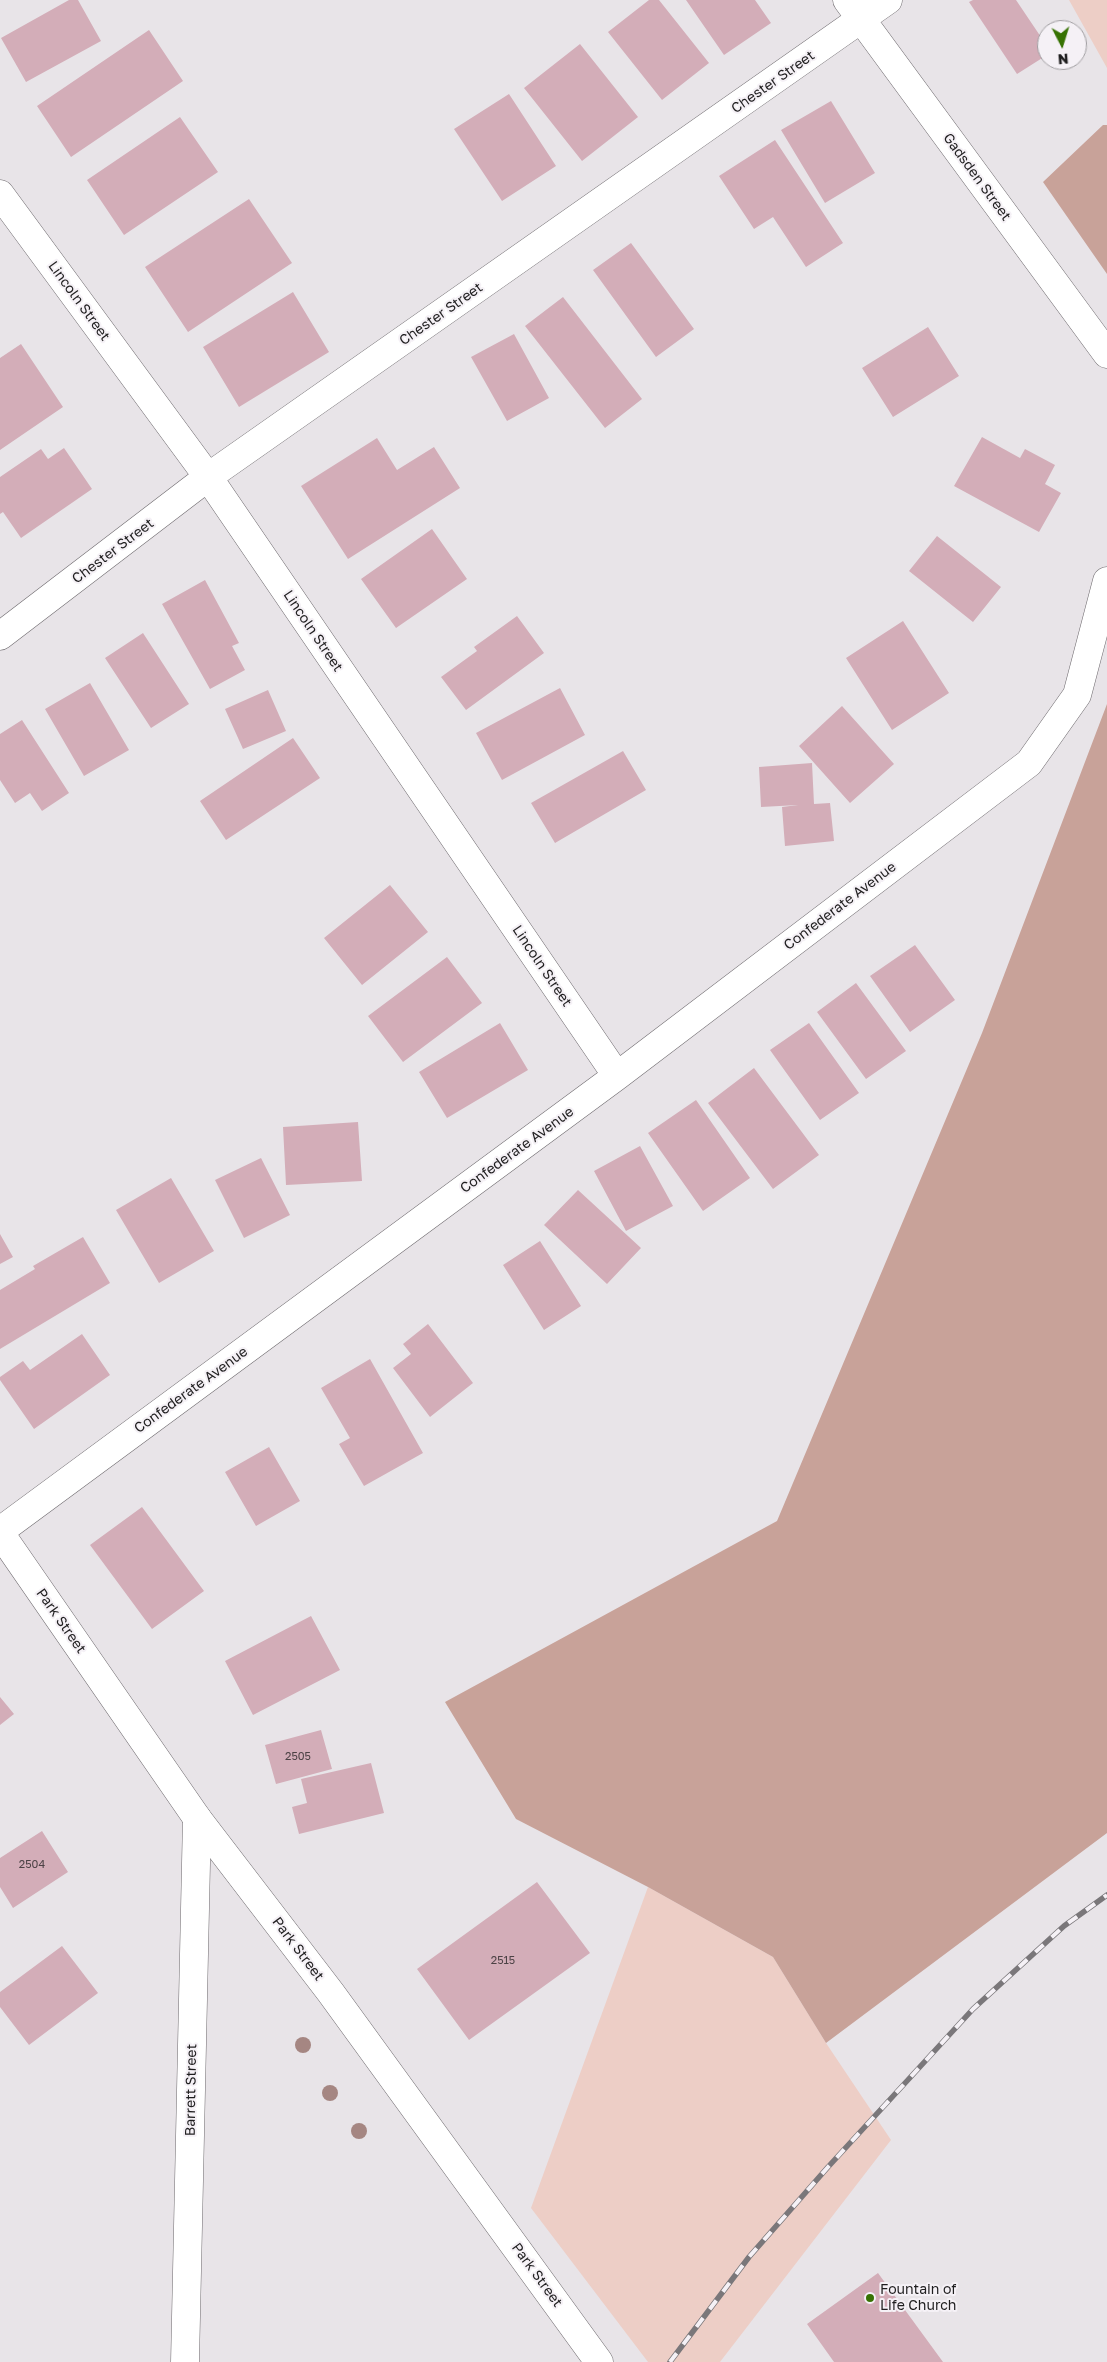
<!DOCTYPE html>
<html>
<head>
<meta charset="utf-8">
<style>
	body { margin:0 }
	#map { position:relative; width:1107px; height:2362px; overflow:hidden; background:#e8e4e8; font-family:"Golos Text",sans-serif }
	canvas { display:block }
	.north { position:absolute; left:1037px; top:20px; width:50px; height:50px; box-sizing:border-box; background:#f5f1f6; border:1px solid #9f9da0; border-radius:50%; rotate:175deg; font-size:14px; font-weight:700; line-height:20px; text-align:center; color:#1f1e1f }
	.north::after { content:''; display:block; margin:auto; width:18px; height:22px; background:#377203; clip-path:polygon(50% 0,100% 100%,50% 72%,0 100%) }
</style>
</head>
<body>
<div id="map">
<canvas width="1107" height="2362"></canvas>
<div class="north">N</div>
</div>
<script>
const context = document.querySelector('canvas').getContext('2d');
context.lineJoin = 'round';
function fill(path, color) {
  context.fillStyle = color;
  context.fill(path, 'evenodd');
}
function shape(rows) {
  const path = new Path2D();
  for (const r of rows) {
    path.moveTo(r[0], r[1]);
    for (let i = 2; i < r.length; i += 2) path.lineTo(r[i], r[i + 1]);
  }
  return path;
}
function strokePath(path, color, width, dash) {
  context.strokeStyle = color;
  context.lineWidth = width;
  context.lineCap = dash ? 'butt' : 'round';
  context.setLineDash(dash || []);
  context.stroke(path);
}
function label(font, color, halo, rows, align = 'center') {
  context.font = font + ' "Golos Text",sans-serif';
  context.lineWidth = 4;
  context.setLineDash([]);
  context.textBaseline = 'middle';
  context.strokeStyle = halo;
  context.fillStyle = color;
  for (const [text, x, y, turn = 0] of rows) {
    context.save();
    context.translate(x, y);
    context.rotate((+turn || 0) * Math.PI / 180);
    context.textAlign = isNaN(turn) ? turn : align;
    if (halo) context.strokeText(text, 0, 0);
    context.fillText(text, 0, 0);
    context.restore();
  }
}
const green = shape([
	[1069,0,1107,0,1107,68],
	[648,1887,773,1957,826,2043,891,2140,720,2362,648,2362,531,2208]
]);
const forest = shape([
	[1103,125,1107,125,1107,274,1043,182],
	[1107,704,1107,1833,826,2043,773,1957,648,1887,516,1819,445,1702,777,1521,982,1033]
]);
const building = shape([
	[69,0,78,0,101,41,26,82,1,38],
	[649,0,659,0,709,63,662,100,608,32],
	[686,0,755,0,771,23,724,55],
	[973,0,1016,0,1047,46,1047,55,1017,74,969,2],
	[149,30,183,81,71,157,37,106],
	[580,44,638,117,582,161,524,88],
	[509,94,556,166,502,201,454,129],
	[831,101,875,173,825,203,781,130],
	[180,117,218,172,124,235,87,180],
	[775,140,843,243,806,267,773,217,754,229,719,176],
	[249,199,292,263,188,332,145,267],
	[631,243,694,329,656,357,593,270],
	[293,292,329,352,239,407,203,347],
	[563,297,642,399,605,428,525,326],
	[928,327,959,376,893,417,862,368],
	[514,334,549,398,507,421,471,357],
	[21,344,63,407,0,450,0,358],
	[982,437,1020,458,1025,449,1055,465,1045,484,1061,493,1039,532,954,486],
	[377,438,397,470,434,447,460,488,348,559,301,486],
	[64,448,92,489,21,538,3,512,0,514,0,477,41,449,48,459],
	[432,529,467,579,396,628,361,579],
	[937,536,1001,587,973,622,909,571],
	[205,580,239,643,232,646,245,670,210,689,162,604],
	[517,616,544,653,466,710,441,677,477,651,474,647],
	[903,621,949,693,892,730,846,658],
	[143,633,189,704,151,728,105,658],
	[90,683,129,750,84,776,45,709],
	[560,688,585,735,502,780,476,733],
	[268,690,286,731,243,749,225,709],
	[842,706,894,764,850,803,799,746],
	[22,720,69,793,42,811,30,793,15,803,0,780,0,734],
	[293,738,320,778,226,840,200,801],
	[623,751,646,790,555,843,531,803],
	[812,763,814,804,830,803,834,841,785,846,782,807,798,805,761,807,759,767],
	[390,885,428,932,362,985,324,938],
	[915,945,955,1000,910,1032,870,976],
	[447,957,482,1003,403,1062,368,1016],
	[856,983,906,1051,866,1079,817,1012],
	[500,1023,528,1070,447,1118,419,1072],
	[809,1023,859,1093,820,1120,770,1050],
	[754,1068,819,1155,773,1189,708,1103],
	[696,1100,750,1178,703,1211,648,1133],
	[358,1122,362,1181,286,1185,283,1127],
	[640,1146,673,1206,626,1231,594,1171],
	[261,1158,290,1215,244,1238,215,1180],
	[171,1178,214,1251,159,1283,116,1210],
	[578,1190,641,1248,607,1284,544,1225],
	[0,1234,13,1257,0,1264],
	[83,1237,110,1283,0,1349,0,1290,35,1269,33,1266],
	[540,1241,581,1306,544,1330,503,1265],
	[428,1324,473,1383,430,1417,393,1368,411,1354,403,1344],
	[82,1334,110,1375,34,1429,0,1380,0,1377,23,1361,30,1370],
	[370,1359,423,1453,364,1486,339,1444,350,1438,321,1388],
	[269,1447,300,1501,256,1526,225,1472],
	[142,1507,204,1591,152,1629,90,1545],
	[311,1616,340,1670,253,1715,225,1661],
	[0,1697,14,1714,0,1725],
	[321,1730,332,1769,276,1784,265,1745],
	[371,1763,384,1813,299,1834,292,1807,307,1803,301,1779],
	[42,1831,68,1872,13,1908,0,1887,0,1858],
	[537,1882,590,1953,469,2040,417,1969],
	[62,1946,98,1993,29,2045,0,2007,0,1992],
	[878,2273,943,2362,834,2362,807,2324]
]);
const minor = shape([
	[847,0,1107,354],
	[0,194,208,477,617,1076],
	[0,636,208,477,888,0],
	[0,1531,617,1076,1029,763,1077,695,1107,581],
	[185,2362,197,1818]
]);
const tertiary = shape([
	[0,1533,197,1818,331,1993,599,2362]
]);
const rail = shape([
	[670,2362,749,2257,828,2167,973,2009,1064,1926,1107,1895]
]);
const trees = [
	[303,2045],
	[330,2093],
	[359,2131]
];
const markers = [
	[870,2298,5,"#377203"]
];
const numberNames = [
	["2505",298,1757],
	["2504",32,1865],
	["2515",503,1961]
];
const streetNames = [
	["Chester Street",773,82,-35],
	["Gadsden Street",977,177,54],
	["Lincoln Street",79,301,54],
	["Chester Street",441,314,-35],
	["Chester Street",113,551,-37],
	["Lincoln Street",313,631,56],
	["Confederate Avenue",840,906,-37],
	["Lincoln Street",542,966,56],
	["Confederate Avenue",517,1150,-36],
	["Confederate Avenue",191,1390,-36],
	["Park Street",61,1621,55],
	["Park Street",298,1949,53],
	["Barrett Street",191,2090,-89],
	["Park Street",537,2275,54]
];
const poiNames = [
	["Fountain of",880,2290],
	["Life Church",880,2306]
];
fill(green, '#edcec6');
fill(forest, '#c8a299');
fill(building, '#d3adb8');
strokePath(minor, '#6e6a6e', 29);
strokePath(tertiary, '#6e6a6e', 29);
strokePath(minor, '#fff', 28);
strokePath(tertiary, '#fff', 28);
strokePath(rail, '#7a777a', 5.5);
strokePath(rail, '#f5f1f6', 4, [11]);
context.fillStyle = '#a58682';
for (const [x, y] of trees) {
  context.beginPath();
  context.arc(x, y, 8, 0, 2 * Math.PI);
  context.fill();
}
for (const [x, y, r, color] of markers) {
  const dot = new Path2D();
  dot.arc(x, y, r, 0, 2 * Math.PI);
  context.fillStyle = color;
  context.fill(dot);
  strokePath(dot, '#f5f1f6', 2);
}
label('11px', '#4c4245', null, numberNames);
label('14px', '#1f1e1f', '#f5f1f6', streetNames);
label('14px', '#1f1e1f', '#f5f1f6', poiNames, 'left');
</script>
</body>
</html>
